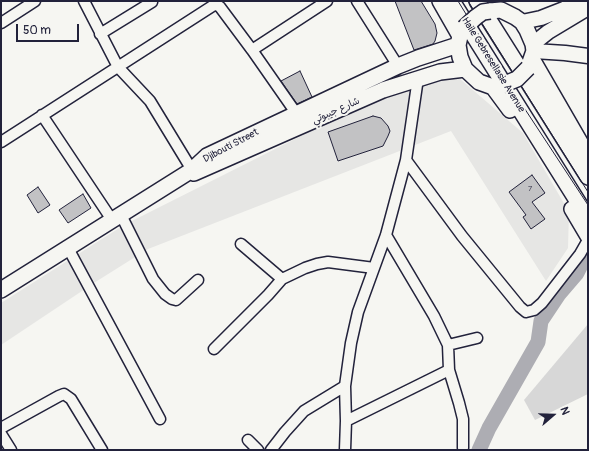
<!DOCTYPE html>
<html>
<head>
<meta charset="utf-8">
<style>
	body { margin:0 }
	#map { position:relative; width:589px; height:451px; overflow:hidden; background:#f6f6f2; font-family:Pangolin,sans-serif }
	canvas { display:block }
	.frame { position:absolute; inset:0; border:2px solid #22223b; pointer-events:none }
	.north { position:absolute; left:533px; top:395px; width:40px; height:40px; -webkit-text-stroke:3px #f6f6f2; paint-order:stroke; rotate:70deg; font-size:11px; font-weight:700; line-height:16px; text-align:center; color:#22223b }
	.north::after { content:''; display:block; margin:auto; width:14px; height:18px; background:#22223b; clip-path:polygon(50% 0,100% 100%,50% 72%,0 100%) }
	.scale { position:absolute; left:16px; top:24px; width:63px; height:18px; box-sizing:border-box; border:2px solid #22223b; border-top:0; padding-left:5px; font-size:12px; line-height:14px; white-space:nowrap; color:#22223b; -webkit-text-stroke:3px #f6f6f2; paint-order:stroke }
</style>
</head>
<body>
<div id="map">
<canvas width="589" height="451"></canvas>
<div class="frame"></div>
<div class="north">N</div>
<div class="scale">50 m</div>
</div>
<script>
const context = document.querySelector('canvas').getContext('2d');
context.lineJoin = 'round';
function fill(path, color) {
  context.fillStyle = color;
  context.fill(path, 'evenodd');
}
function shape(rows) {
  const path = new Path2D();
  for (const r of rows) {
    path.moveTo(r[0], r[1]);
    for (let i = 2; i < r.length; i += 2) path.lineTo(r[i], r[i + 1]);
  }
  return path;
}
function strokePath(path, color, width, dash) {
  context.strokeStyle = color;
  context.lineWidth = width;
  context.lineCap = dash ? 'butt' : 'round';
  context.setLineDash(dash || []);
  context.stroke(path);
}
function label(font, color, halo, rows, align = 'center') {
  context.font = font + ' Pangolin,"Playpen Sans Arabic",sans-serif';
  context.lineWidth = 4;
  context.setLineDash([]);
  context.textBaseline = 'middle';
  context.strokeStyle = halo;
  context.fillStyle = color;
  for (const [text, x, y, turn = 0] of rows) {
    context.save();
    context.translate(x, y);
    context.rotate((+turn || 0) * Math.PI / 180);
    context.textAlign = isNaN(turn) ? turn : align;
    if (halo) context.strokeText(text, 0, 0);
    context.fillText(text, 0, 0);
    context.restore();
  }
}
const built = shape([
	[445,66,523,133,569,212,568,248,546,281,451,131,148,249,97,281,1,345,1,303,124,225,301,136,373,97]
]);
const green = shape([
	[588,324,588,394,535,420,524,400]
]);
const river = shape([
	[479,450,489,428,538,342,541,321,559,294,577,273,588,251]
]);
const building = shape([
	[395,1,421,1,435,24,437,33,435,41,433,44,414,50,395,1],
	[300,71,312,97,297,104,281,81,300,71],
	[373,116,381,118,388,126,390,131,388,136,383,146,338,161,328,132,373,116],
	[532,175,545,193,532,202,545,219,531,229,523,217,526,215,509,192,532,175],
	[38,187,50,205,38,213,27,195,38,187],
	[83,194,91,208,68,223,59,210,83,194]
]);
const street = shape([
	[84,1,118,67,150,101,192,170],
	[357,1,398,66],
	[1,23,35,1],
	[100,34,152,2],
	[252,50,296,113],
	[42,115,112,220],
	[1,142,214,5,217,5,220,7,252,50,327,1],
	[406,160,462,236,520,307,526,312,534,310,542,303,580,254,588,240],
	[121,215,153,279,165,294,172,299,176,300,198,280],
	[386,235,434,316,448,345,449,370,459,403,463,419,463,448],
	[241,244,282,279],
	[68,248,160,419],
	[448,345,477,338],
	[214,349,268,295,282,279,305,268,317,264,328,262,374,268],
	[346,421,449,370],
	[1,428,59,396,64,394,71,399,102,450],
	[1,434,11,450],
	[248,440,258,450],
	[271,450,285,432,304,411,345,386],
	[345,450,346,421,345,386,351,343,358,312,386,235,406,160,418,78]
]);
const secondary = shape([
	[522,22,541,18,564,9,578,1],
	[533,44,548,32,588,8],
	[534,51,565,53,588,56]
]);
const primary = shape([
	[440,1,460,36],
	[452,1,588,218],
	[477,1,588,177],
	[490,11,501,10,515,17,522,22,527,30,533,44,534,51,528,68],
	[460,36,458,45,460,57,465,69,479,82,493,87,502,85],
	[532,59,588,156],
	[493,87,510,110],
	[194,173,383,90,440,72,465,69],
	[572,209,588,236],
	[1,290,192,170,207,156,398,66,418,58,458,45]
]);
const tram = shape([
	[458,1,515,94,588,205],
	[468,1,588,192]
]);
const primaryBridge = shape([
	[464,28,476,17,483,12,490,11],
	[502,85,517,79,528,68]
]);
const numberNames = [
	["7",530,189]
];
const streetNames = [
	["Haile Gebresellasie Avenue",493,65,58],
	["شارع جيبوتي",336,111,-24],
	["Djibouti Street",231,146,-28]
];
fill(built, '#e6e6e4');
fill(green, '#d7d7d7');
strokePath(river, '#adadb3', 15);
fill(building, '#c2c2c4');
strokePath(building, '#22223b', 1);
strokePath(street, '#22223b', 13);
strokePath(secondary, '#22223b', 17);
strokePath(primary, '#22223b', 18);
strokePath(street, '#f6f6f2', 10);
strokePath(secondary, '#f6f6f2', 14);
strokePath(primary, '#f6f6f2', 15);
strokePath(tram, '#22223b', 1);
strokePath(primaryBridge, '#22223b', 18, []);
strokePath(primaryBridge, '#f6f6f2', 15);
label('8px', '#4a4a5d', null, numberNames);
label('10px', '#22223b', '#f6f6f2', streetNames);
</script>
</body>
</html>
